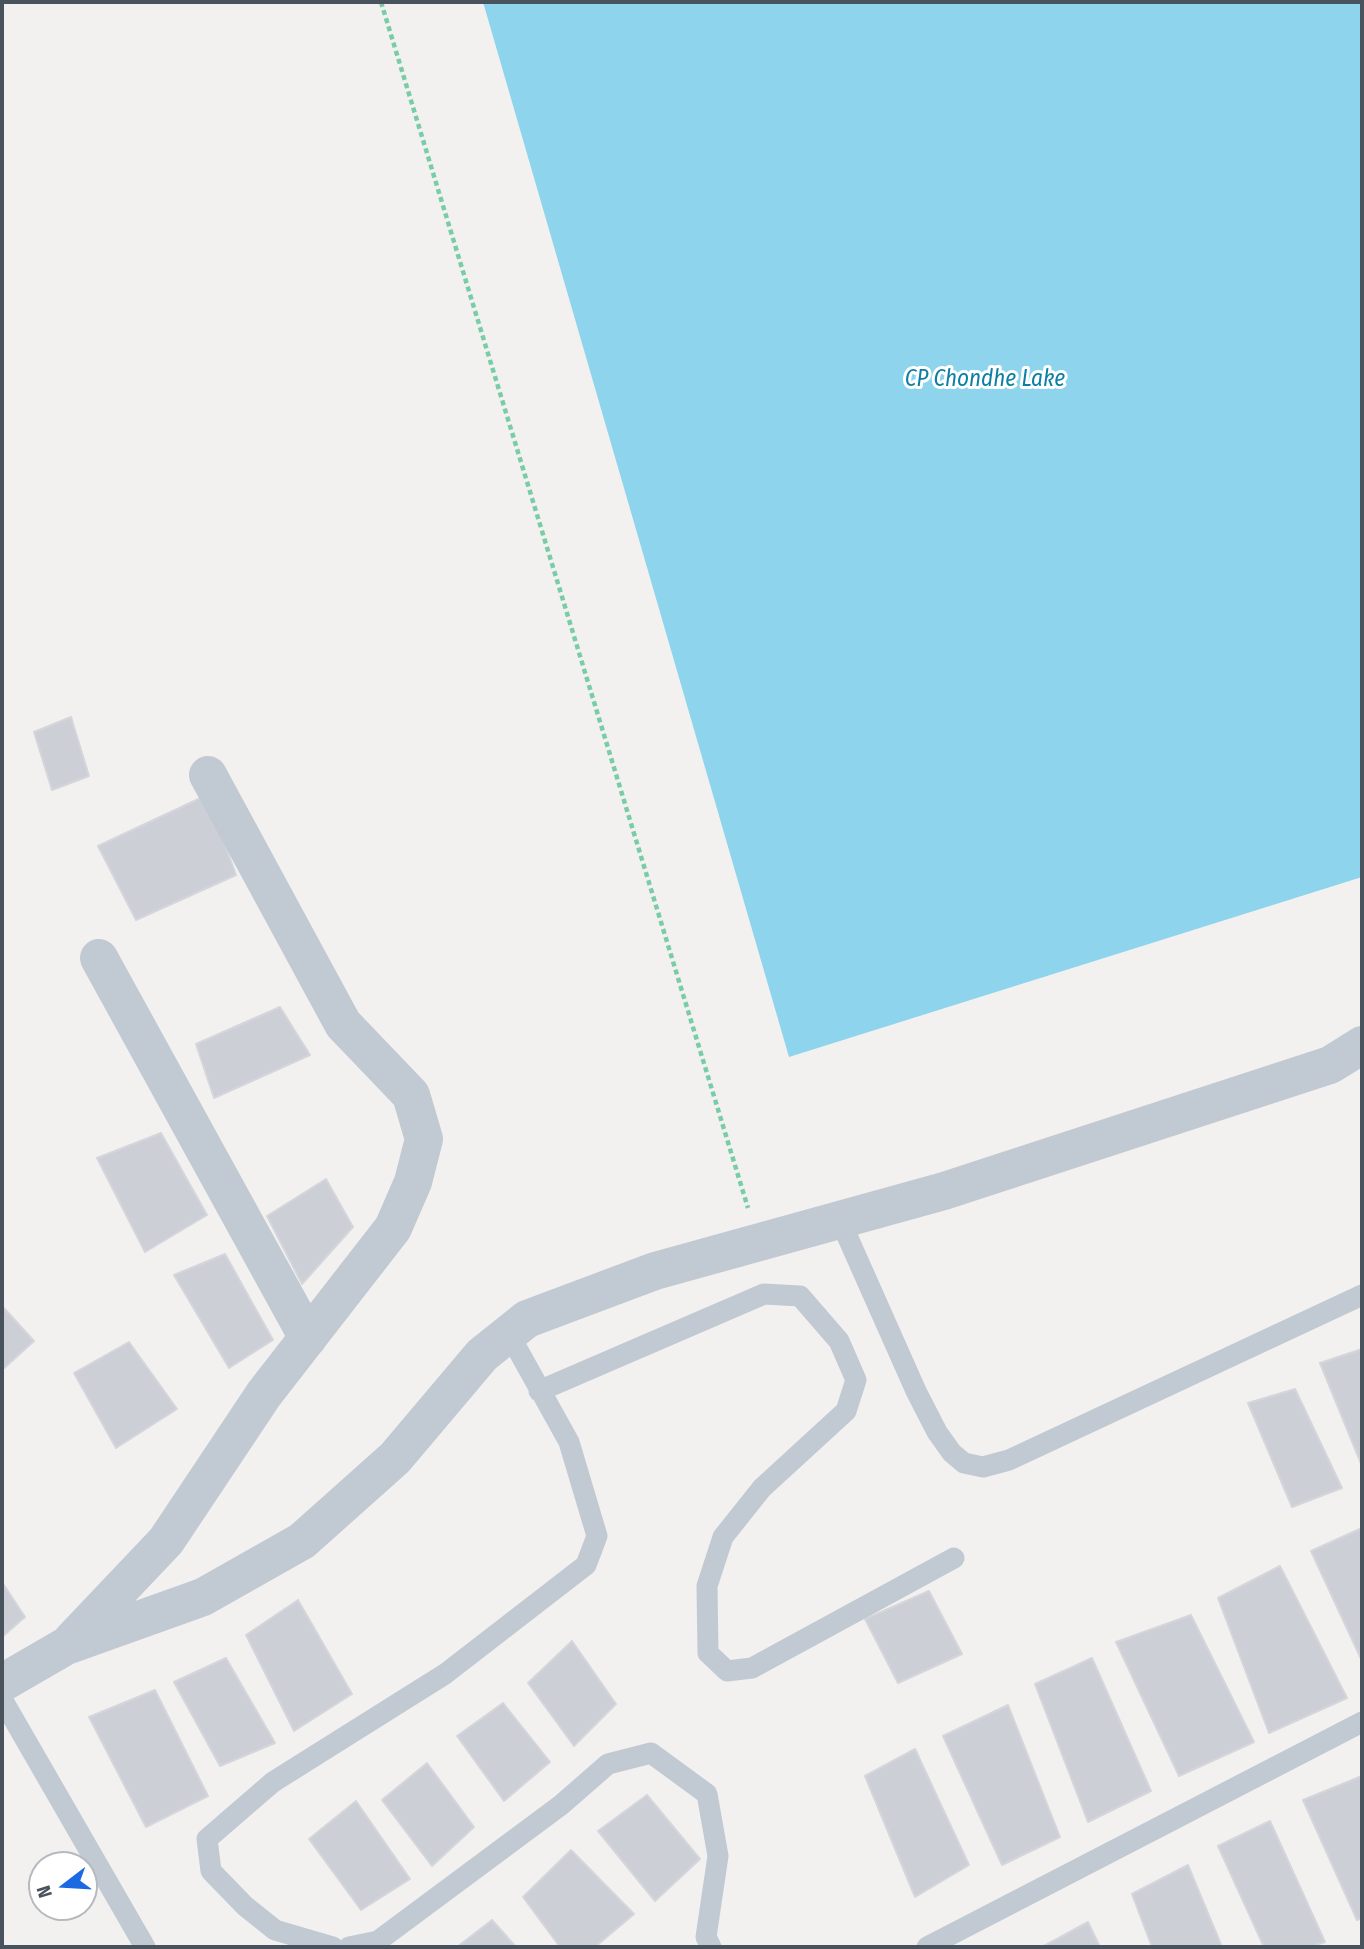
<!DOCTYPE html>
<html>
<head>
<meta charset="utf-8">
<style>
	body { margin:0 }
	#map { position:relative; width:1364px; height:1949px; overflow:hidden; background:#f3f1f0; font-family:"Fira Sans Condensed",sans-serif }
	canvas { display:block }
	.frame { position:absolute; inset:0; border:4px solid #48535e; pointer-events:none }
	.north { position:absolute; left:28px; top:1851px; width:70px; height:70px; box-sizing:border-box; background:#fff; border:2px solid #b6babf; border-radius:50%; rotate:253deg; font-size:19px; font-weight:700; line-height:28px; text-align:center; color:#48535e }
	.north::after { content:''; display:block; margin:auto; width:24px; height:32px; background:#1b6ae2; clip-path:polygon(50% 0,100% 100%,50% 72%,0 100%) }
</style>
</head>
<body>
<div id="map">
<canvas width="1364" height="1949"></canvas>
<div class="frame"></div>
<div class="north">N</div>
</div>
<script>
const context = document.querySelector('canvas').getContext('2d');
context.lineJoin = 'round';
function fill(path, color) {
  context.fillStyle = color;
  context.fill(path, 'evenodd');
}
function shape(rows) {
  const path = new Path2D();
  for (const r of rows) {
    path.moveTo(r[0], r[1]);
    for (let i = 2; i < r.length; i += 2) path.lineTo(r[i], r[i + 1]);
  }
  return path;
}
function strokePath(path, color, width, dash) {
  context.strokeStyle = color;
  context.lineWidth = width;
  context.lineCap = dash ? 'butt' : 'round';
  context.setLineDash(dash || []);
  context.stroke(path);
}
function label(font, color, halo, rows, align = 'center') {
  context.font = font + ' "Fira Sans Condensed",sans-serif';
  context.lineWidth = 6;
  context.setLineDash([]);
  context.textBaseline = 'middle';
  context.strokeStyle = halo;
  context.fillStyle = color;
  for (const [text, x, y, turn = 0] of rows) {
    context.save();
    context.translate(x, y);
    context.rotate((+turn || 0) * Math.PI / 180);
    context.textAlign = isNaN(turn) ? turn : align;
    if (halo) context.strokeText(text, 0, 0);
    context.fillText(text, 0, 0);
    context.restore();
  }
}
const water = shape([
	[483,2,1362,2,1362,877,789,1057]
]);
const building = shape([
	[71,717,89,776,52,790,34,732,71,717],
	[207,795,236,875,136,920,98,846,207,795],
	[280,1007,310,1055,214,1098,196,1044,280,1007],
	[161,1133,207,1215,145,1252,97,1158,161,1133],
	[326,1179,353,1227,302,1284,267,1216,326,1179],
	[225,1254,273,1340,229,1368,174,1275,225,1254],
	[2,1306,34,1341,2,1370,2,1306],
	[129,1342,177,1409,116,1448,74,1373,129,1342],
	[1362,1349,1362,1466,1320,1363,1362,1349],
	[1295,1389,1342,1488,1292,1507,1248,1403,1295,1389],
	[1362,1528,1362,1661,1311,1551,1362,1528],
	[1280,1566,1347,1698,1269,1733,1218,1598,1280,1566],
	[2,1582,25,1617,2,1637,2,1582],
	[929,1591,962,1654,898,1683,865,1619,929,1591],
	[298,1600,352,1694,294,1731,246,1635,298,1600],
	[1191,1615,1254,1742,1179,1776,1116,1642,1191,1615],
	[572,1641,616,1704,574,1746,528,1683,572,1641],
	[226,1658,275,1743,220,1766,174,1682,226,1658],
	[1092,1658,1151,1791,1088,1822,1035,1684,1092,1658],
	[155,1690,208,1796,146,1827,89,1717,155,1690],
	[503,1703,550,1762,504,1801,457,1736,503,1703],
	[1008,1705,1060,1837,1002,1865,943,1736,1008,1705],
	[915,1749,969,1865,915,1897,865,1776,915,1749],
	[427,1763,474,1827,432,1866,382,1800,427,1763],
	[1362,1776,1362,1918,1357,1920,1303,1800,1362,1776],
	[647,1795,700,1859,655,1901,598,1831,647,1795],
	[356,1801,410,1879,361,1910,309,1839,356,1801],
	[1270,1821,1325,1942,1310,1947,1264,1947,1218,1846,1270,1821],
	[571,1850,634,1914,595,1947,560,1947,523,1897,571,1850],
	[1188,1865,1222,1947,1152,1947,1132,1894,1188,1865],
	[492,1920,516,1947,457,1947,492,1920],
	[1088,1922,1100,1947,1045,1947,1044,1946,1088,1922]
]);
const path = shape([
	[381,2,748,1208]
]);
const service = shape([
	[840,1220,916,1391,937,1432,952,1453,964,1463,983,1467,1009,1460,1362,1295],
	[539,1391,764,1294,800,1296,839,1341,856,1380,846,1411,762,1488,723,1537,707,1586,708,1653,727,1671,752,1668,954,1558],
	[2,1699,145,1947],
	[333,1947,275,1930,245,1906,211,1871,207,1839,273,1782,445,1674,586,1565,597,1536,569,1442,509,1334],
	[349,1947,378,1941,561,1805,608,1764,651,1753,707,1794,718,1856,706,1937,711,1947],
	[927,1947,1362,1722]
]);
const minor = shape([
	[99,958,308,1338],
	[72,1640,166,1541,264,1394,393,1228,413,1182,424,1139,411,1095,343,1024,208,775],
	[2,1683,66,1646,203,1597,302,1541,395,1458,482,1355,527,1319,655,1271,944,1191,1330,1065,1362,1045]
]);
const waterNames = [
	["CP Chondhe Lake",985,380]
];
fill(water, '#8ed4ec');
fill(building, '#cccfd6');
strokePath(building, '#d5d6dc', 2);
strokePath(path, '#78cda6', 4.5, [5, 3.5]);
strokePath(service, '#c1cad2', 21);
strokePath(minor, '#c1cad2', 38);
label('italic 23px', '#0e7ea4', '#fff', waterNames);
</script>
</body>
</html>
